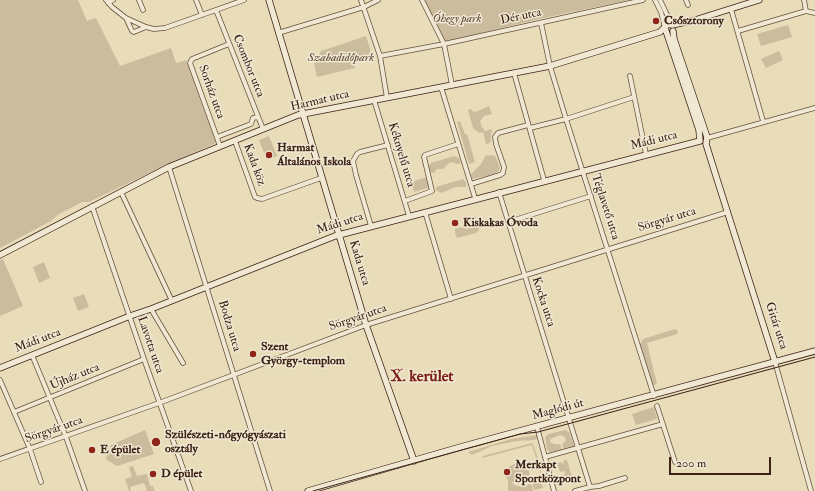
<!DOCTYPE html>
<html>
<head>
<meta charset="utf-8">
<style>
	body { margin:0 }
	#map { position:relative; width:815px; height:491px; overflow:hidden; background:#e8dcb9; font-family:"IM FELL Double Pica",serif }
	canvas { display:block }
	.scale { position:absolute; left:669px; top:457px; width:102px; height:18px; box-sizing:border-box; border:2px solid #3b2116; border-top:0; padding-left:5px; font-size:12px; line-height:14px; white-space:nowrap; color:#3b2116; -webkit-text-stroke:3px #f0e8d2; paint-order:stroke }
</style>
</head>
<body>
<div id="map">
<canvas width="815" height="491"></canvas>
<div class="scale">200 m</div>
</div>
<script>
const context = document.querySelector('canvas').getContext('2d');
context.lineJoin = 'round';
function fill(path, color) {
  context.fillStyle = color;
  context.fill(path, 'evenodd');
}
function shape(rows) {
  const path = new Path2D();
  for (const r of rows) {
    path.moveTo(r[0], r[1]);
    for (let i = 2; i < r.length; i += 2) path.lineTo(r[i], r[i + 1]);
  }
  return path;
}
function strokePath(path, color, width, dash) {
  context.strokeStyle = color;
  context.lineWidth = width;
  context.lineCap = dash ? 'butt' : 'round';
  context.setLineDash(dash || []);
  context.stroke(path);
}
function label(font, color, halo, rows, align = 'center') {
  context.font = font + ' "IM FELL Double Pica",serif';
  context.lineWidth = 3;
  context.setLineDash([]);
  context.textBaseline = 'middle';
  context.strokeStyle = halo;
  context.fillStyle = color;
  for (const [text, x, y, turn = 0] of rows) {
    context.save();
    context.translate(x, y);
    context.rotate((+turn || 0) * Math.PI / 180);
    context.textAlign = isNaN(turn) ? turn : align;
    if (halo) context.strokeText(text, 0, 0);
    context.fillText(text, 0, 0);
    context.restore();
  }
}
const green = shape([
	[0,0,78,0,87,21,96,18,120,66,171,48,176,63,186,60,216,143,166,165,89,202,82,202,59,214,51,221,0,248],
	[424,0,629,0,539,19,445,42],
	[788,25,792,37,761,46,757,34],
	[366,36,372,55,354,60,355,68,317,77,314,64,321,51],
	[779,51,783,60,766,68,761,59],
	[489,106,492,114,484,116,480,121,482,127,485,131,492,129,490,143,486,144,483,132,479,133,473,128,468,110,471,109,474,112,478,111],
	[460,121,465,134,467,134,475,162,469,164,457,122],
	[269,136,277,156,267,160,259,140],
	[486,155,495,156,500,168,498,172,492,175,472,179,471,174,481,164],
	[454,156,459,158,461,163,458,164,450,162,443,169,437,169,434,173,430,172,428,168,431,163],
	[427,177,430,187,414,192,412,182],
	[463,179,466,182,466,187,456,187,441,193,436,190,436,187],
	[475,216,479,230,476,233,457,238,455,233,455,229,462,227,466,229,470,227,470,218],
	[3,259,23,306,0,316,0,260],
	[44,262,50,278,39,283,33,267],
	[84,294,89,307,78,311,73,298],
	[675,329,678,331,677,334,647,343,657,384,653,385,640,344,643,339],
	[654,407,657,419,636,425,632,414],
	[145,430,154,454,117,466,107,460,106,458,111,445],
	[565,430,569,432,574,446,564,450,562,444,566,441,565,437,560,435,550,439,550,442,554,444,560,444,562,450,550,453,547,449,545,437,549,434],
	[538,435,538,436,537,439,534,440,517,441,492,446,472,455,468,452,511,439],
	[532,443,533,444,537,456,546,491,532,445,482,458,483,456],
	[526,460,530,476,517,482,512,482,514,485,521,487,530,484,532,486,533,491,508,491,508,480,502,471,516,463],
	[564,460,567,460,572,477,567,482,561,478,562,476,565,474,565,472,564,471,560,472,558,466,558,463,561,462,563,464],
	[133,466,137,476,147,474,150,486,153,486,155,491,145,491,147,490,144,483,130,487,131,491,129,491,125,479,132,477,129,467],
	[539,475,543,488,534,490,531,477]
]);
const street = shape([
	[106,0,112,7,126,18,146,27,154,29,165,28,244,0],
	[139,0,143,10],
	[196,0,202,15],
	[361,0,380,56,387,98],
	[422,0,444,44,452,85],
	[655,0,661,12,665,28],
	[660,0,672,25],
	[686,0,688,5],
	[804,0,806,11,815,13],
	[108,3,113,0],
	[731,9,763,121],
	[216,10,263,129],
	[126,18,132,31,134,32,146,27],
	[541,23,550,66,566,119,654,396],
	[738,31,806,11],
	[278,33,364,7,378,0],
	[380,56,444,44,643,0],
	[514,73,544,180],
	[630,76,646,154],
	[441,87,475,198],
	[374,100,409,216],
	[530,128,566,119,634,97],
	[217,137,251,124,253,118,258,117],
	[707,138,815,108],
	[235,141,255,197,257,198,262,199,321,178],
	[220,146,190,63,192,59,229,44],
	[169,167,270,491],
	[471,184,500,175,503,173,504,167,496,144,495,137,498,133,528,125],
	[121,192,172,301],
	[499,192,590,487],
	[405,201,432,191,424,157,425,155,458,144],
	[92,206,144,359,191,491],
	[425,212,451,299],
	[508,222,591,196],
	[371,226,356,175,353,161,357,154,360,152,388,145],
	[151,309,183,363],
	[32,355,66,437,85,491],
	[775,362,811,491],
	[0,380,30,449,41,482],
	[657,406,675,462],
	[14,412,144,359],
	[537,427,554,491],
	[545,457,663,424],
	[0,459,159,403,366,325,728,212],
	[575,491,590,487,599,486,625,478]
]);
const secondary = shape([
	[269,0,366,325,414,461],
	[665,28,699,130,700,141],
	[673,31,674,39,707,137,706,144,716,176,775,362],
	[0,255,169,167,298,115,550,66,660,32,668,24,672,25,695,20,759,0],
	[0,368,130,316,151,309,335,236,700,141],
	[308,491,464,446,815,351]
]);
const tram = shape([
	[313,491,520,434,538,432,815,357]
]);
const markers = [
	[656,21,4,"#8f2418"],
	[269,155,4,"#8f2418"],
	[455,223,4,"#8f2418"],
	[253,354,4,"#8f2418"],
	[156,442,5,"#8f2418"],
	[92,450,4,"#8f2418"],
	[507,472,4,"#8f2418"],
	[153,474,4,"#8f2418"]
];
const streetNames = [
	["Dér utca",521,17,-12],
	["Csombor utca",248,66,68],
	["Sorház utca",211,92,70],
	["Harmat utca",320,101,-13],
	["Mádi utca",654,141,-14],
	["Kéknyelű utca",401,155,73],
	["Kada köz",254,165,70],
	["Téglavető utca",605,207,72],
	["Sörgyár utca",667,220,-17],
	["Mádi utca",340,224,-18],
	["Kada utca",359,263,73],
	["Kocka utca",543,302,72],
	["Sörgyár utca",358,318,-19],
	["Bodza utca",229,326,73],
	["Gitár utca",776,326,72],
	["Mádi utca",38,341,-21],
	["Lavotta utca",150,345,71],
	["Újház utca",75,377,-22],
	["Maglódi út",558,410,-15],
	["Sörgyár utca",54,430,-19]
];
const parkNames = [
	["Óhegy park",457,19],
	["Szabadidőpark",341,58]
];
const poiNames = [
	["Csősztorony",664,21],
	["Harmat",277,148],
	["Általános Iskola",277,162],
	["Kiskakas Óvoda",463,223],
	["Szent",261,347],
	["György-templom",261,361],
	["Szülészeti-nőgyógyászati",165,435],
	["osztály",165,449],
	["E épület",100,450],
	["Merkapt",515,465],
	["Sportközpont",515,479],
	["D épület",161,474]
];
const districtNames = [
	["X. kerület",422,378]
];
fill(green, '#cbbc9d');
strokePath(street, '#66503f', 5.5);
strokePath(secondary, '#3b2116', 7);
strokePath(street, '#f0e8d2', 4);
strokePath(secondary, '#f0e8d2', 5.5);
strokePath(tram, '#3b2116', 1);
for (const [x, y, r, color] of markers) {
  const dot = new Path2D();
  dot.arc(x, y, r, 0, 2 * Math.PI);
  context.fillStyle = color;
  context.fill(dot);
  strokePath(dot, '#f0e8d2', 1.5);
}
label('12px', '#3b2116', '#f0e8d2', streetNames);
label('italic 12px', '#5f4838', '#f0e8d2', parkNames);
label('bold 12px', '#3b2116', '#f0e8d2', poiNames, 'left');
label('bold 16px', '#7a1f14', '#f0e8d2', districtNames);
</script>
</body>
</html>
